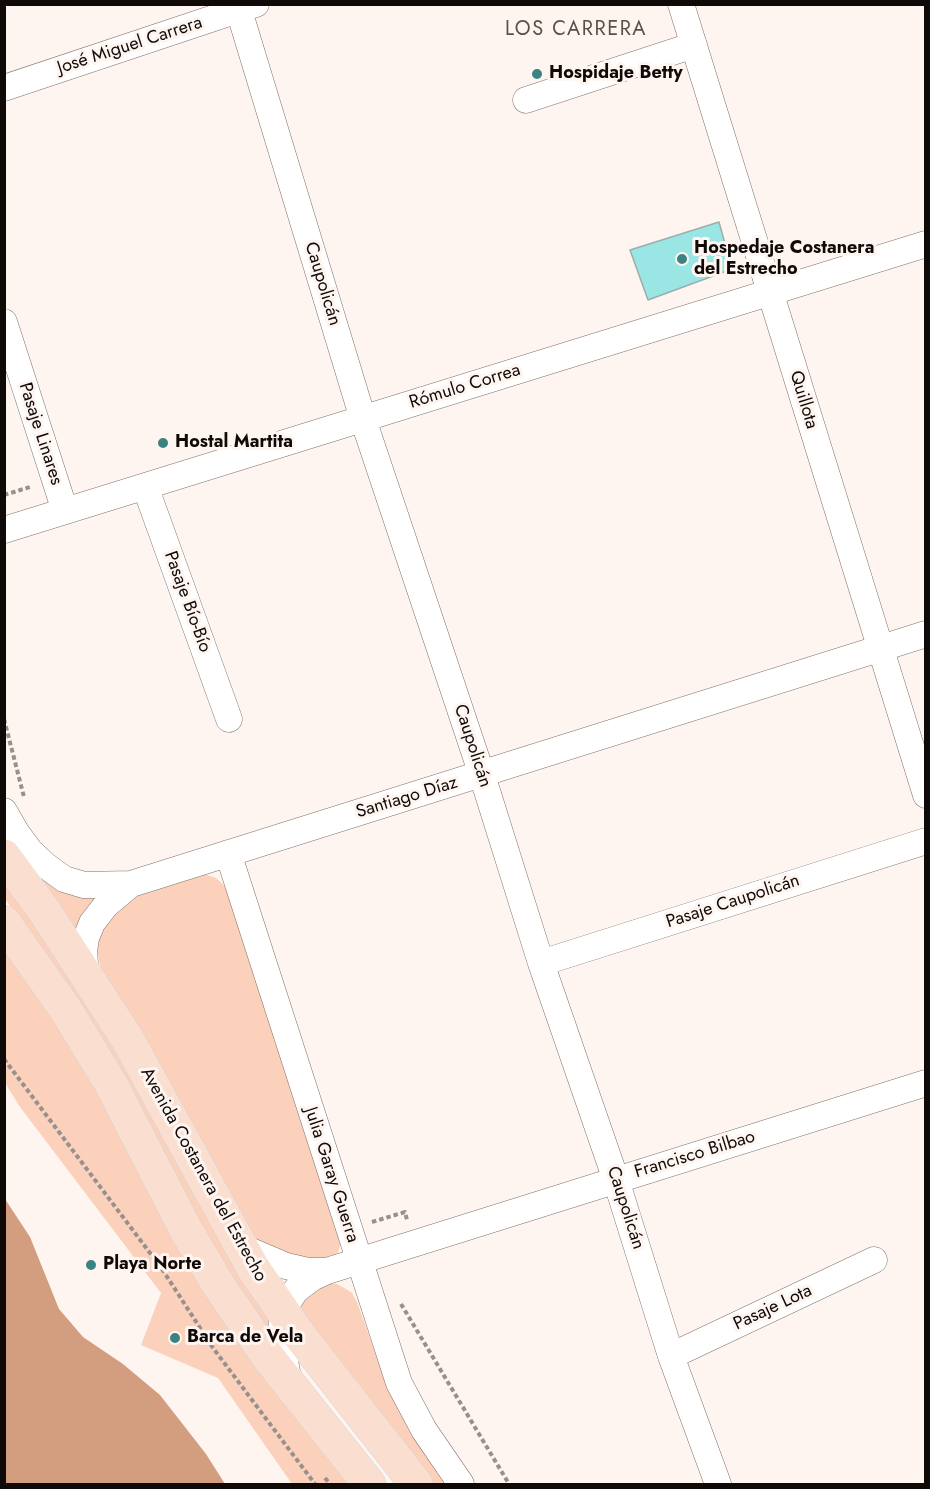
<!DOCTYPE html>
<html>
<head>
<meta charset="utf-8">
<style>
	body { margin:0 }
	#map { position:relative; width:930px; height:1489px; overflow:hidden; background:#fff5f0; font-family:Jost,sans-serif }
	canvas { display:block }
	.frame { position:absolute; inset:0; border:6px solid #0f0a08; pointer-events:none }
</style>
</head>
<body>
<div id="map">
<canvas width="930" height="1489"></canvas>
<div class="frame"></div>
</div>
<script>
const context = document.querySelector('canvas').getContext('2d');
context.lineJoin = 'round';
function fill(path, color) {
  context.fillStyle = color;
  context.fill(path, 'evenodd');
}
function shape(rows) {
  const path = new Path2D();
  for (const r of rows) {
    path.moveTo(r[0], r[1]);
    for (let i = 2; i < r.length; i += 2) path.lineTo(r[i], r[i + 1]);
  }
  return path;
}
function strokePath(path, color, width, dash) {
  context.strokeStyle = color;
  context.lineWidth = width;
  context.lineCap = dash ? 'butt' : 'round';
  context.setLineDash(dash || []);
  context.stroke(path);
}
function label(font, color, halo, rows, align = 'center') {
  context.font = font + ' Jost,sans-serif';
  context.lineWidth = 6;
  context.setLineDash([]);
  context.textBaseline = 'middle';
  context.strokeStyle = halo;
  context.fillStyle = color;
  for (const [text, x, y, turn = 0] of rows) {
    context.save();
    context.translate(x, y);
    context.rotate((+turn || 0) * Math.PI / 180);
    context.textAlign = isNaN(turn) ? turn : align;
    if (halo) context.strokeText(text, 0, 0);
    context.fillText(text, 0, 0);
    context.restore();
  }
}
const green = shape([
	[23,855,106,892,77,934],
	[204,874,216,878,228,889,341,1242,338,1253,313,1262,307,1263,257,1241,101,970,95,938,126,899],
	[4,878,117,1045,268,1315,272,1333,253,1315,45,956,5,899],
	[4,943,351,1484,292,1484,218,1378,141,1345,161,1293,20,1107,5,1083],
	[325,1283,337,1284,346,1289,352,1293,357,1302,387,1387,448,1484,433,1484,347,1376,298,1304]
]);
const water = shape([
	[5,1199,30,1237,59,1309,83,1337,123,1364,160,1395,206,1454,225,1484,5,1484]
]);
const building = shape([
	[719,222,732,269,648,300,630,250,719,222]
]);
const path = shape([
	[4,495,30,487],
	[4,719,24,797],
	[4,1059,162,1269,213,1348,315,1484],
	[372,1222,405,1212,407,1220],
	[401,1304,509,1484],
	[325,1478,330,1484]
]);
const minor = shape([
	[237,4,363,419,482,775,541,963,616,1180,671,1356,718,1484],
	[681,4,926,795],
	[4,88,256,4],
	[526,100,694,45],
	[4,322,65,511],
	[145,486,229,719],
	[4,530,926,244],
	[4,811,16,832,30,851,45,865,64,879,84,885,131,884],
	[228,853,399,1383,424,1430,461,1484],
	[541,963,926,841],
	[86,976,84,951,86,938,92,923,106,905,131,884,926,634],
	[239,1246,286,1266,308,1271,327,1271],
	[671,1356,874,1260],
	[289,1383,281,1339,282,1311,296,1290,312,1278,327,1271,926,1083]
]);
const primary = shape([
	[4,856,45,912,128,1040,253,1268,300,1336,416,1484],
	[4,922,66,1010,111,1084,186,1230,219,1286,268,1357,369,1484]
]);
const markers = [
	[537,74,6,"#3b8382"],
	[682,259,6,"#3b8382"],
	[163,443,6,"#3b8382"],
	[91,1265,6,"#3b8382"],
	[175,1338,6,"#3b8382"]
];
const streetNames = [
	["José Miguel Carrera",130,46,-18],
	["Caupolicán",322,284,73],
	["Rómulo Correa",465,387,-17],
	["Quillota",803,400,73],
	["Pasaje Linares",40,434,72],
	["Pasaje Bío-Bío",187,602,70],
	["Caupolicán",472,746,72],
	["Santiago Díaz",407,798,-17],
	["Pasaje Caupolicán",733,902,-18],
	["Francisco Bilbao",695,1155,-17],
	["Avenida Costanera del Estrecho",203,1175,61],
	["Julia Garay Guerra",331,1175,72],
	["Caupolicán",625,1208,72],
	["Pasaje Lota",773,1308,-25]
];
const poiNames = [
	["Hospidaje Betty",549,74],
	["Hospedaje Costanera",694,249],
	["del Estrecho",694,270],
	["Hostal Martita",175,443],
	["Playa Norte",103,1265],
	["Barca de Vela",187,1338]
];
const neighbourhoodNames = [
	["LOS CARRERA",576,30]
];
fill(green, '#fbd1bb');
fill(water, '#d39d80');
fill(building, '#99e6e4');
strokePath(building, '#9baead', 1.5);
strokePath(minor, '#80726b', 27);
strokePath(primary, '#d4d3d3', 34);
strokePath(path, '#98908c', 4, [4.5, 3]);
strokePath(minor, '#fff', 26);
strokePath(primary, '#fadfd0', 33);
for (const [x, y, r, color] of markers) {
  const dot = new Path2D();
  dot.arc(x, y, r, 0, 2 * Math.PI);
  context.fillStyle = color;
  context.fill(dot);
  strokePath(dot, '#fff5f0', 2);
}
label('18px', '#0f0a08', '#fff5f0', streetNames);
label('bold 18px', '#0f0a08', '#fff5f0', poiNames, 'left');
context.letterSpacing = '1.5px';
label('20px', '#5c4f48', '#fff5f0', neighbourhoodNames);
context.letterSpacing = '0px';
</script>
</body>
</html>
